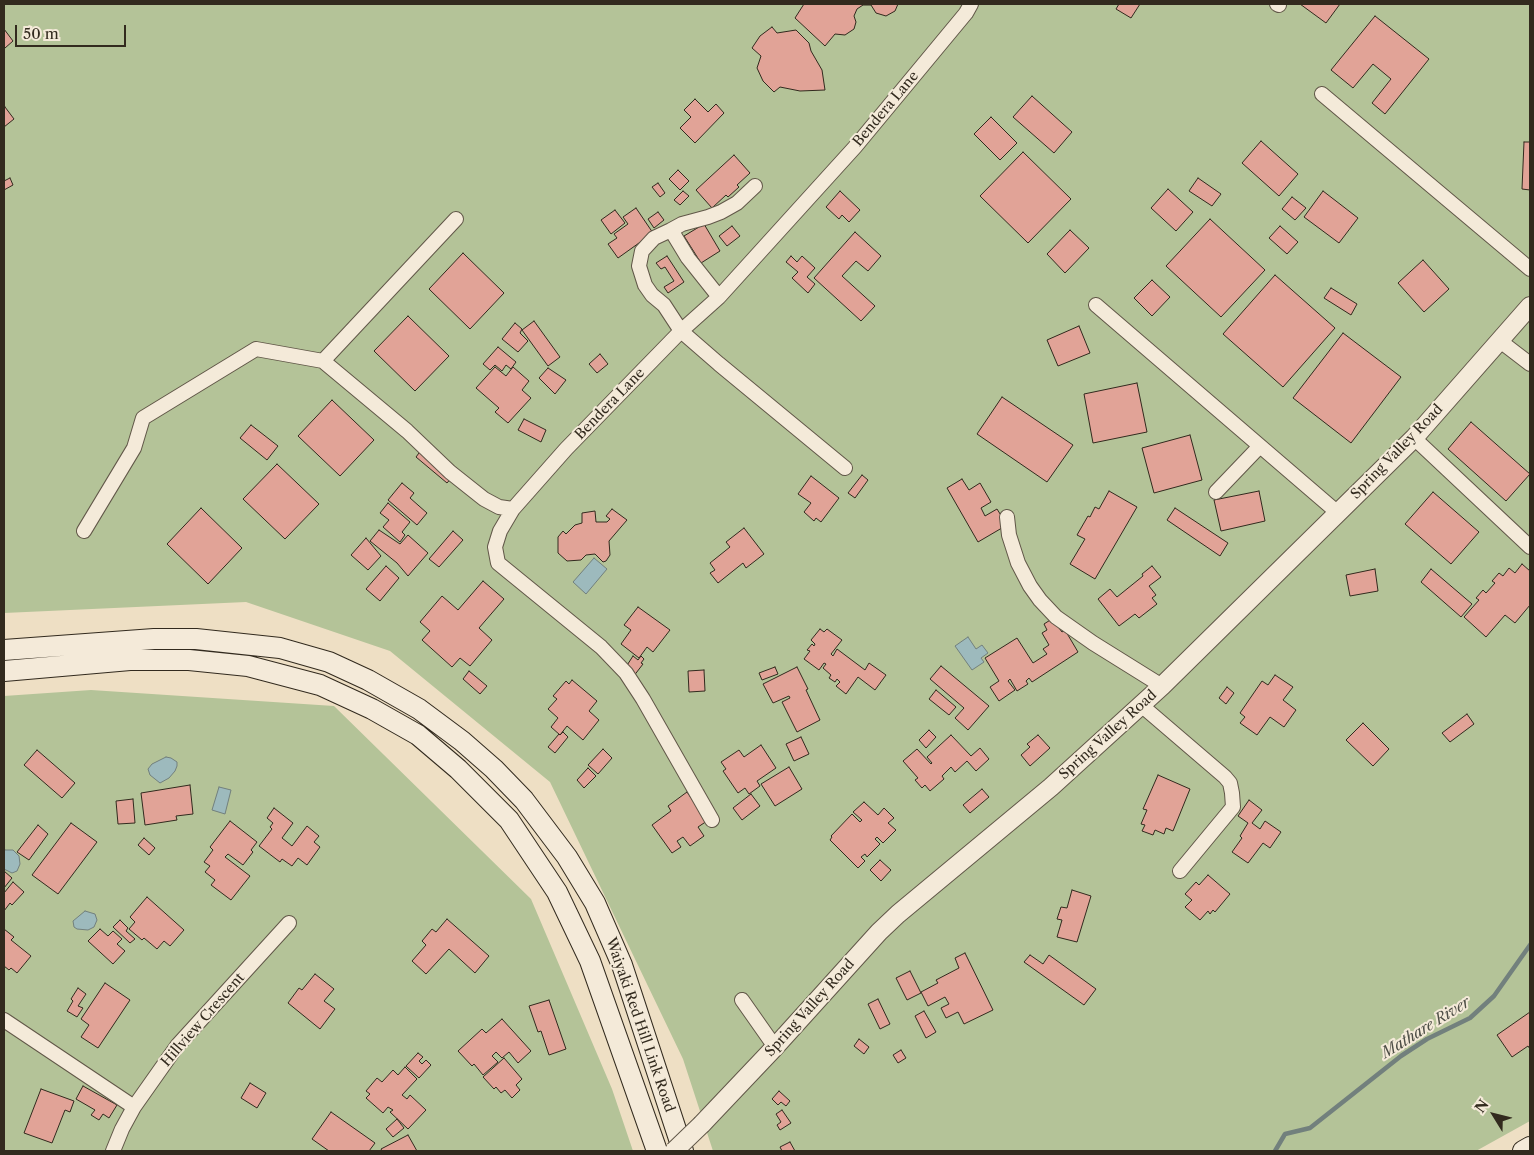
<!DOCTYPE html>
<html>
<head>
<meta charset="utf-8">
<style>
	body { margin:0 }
	#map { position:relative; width:1534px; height:1155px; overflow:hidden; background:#eedfc4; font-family:"Libre Caslon Text",serif }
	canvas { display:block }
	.frame { position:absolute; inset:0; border:5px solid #322a1e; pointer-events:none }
	.north { position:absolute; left:1469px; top:1090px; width:50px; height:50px; -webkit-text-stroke:4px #f4ead9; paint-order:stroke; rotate:306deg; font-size:14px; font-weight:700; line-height:20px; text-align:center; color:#322a1e }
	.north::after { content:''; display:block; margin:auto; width:18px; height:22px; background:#322a1e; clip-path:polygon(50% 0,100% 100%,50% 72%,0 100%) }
	.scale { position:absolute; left:15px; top:25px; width:111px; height:22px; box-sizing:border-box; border:2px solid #322a1e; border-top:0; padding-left:6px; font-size:15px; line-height:18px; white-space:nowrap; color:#322a1e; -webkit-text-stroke:4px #f4ead9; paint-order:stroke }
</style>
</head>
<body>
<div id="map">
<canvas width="1534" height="1155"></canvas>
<div class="frame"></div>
<div class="north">N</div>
<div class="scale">50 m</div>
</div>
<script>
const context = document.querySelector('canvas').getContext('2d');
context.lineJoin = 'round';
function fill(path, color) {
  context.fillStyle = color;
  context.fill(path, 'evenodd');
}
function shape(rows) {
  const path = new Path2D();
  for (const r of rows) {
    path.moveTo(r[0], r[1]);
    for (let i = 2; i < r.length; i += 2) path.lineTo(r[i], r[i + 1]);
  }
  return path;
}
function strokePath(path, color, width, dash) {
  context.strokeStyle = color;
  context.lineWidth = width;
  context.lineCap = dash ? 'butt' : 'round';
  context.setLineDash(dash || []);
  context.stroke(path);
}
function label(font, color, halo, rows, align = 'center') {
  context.font = font + ' "Libre Caslon Text",serif';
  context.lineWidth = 4;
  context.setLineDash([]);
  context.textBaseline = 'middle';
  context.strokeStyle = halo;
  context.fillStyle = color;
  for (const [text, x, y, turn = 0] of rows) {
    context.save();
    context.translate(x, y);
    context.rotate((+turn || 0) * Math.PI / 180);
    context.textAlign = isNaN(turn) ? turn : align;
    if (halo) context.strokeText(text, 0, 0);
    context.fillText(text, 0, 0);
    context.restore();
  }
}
const green = shape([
	[4,4,1530,4,1530,1121,1476,1151,713,1151,683,1059,550,782,390,651,246,602,4,613],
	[91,690,334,706,531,899,612,1089,633,1151,4,1151,4,696]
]);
const water = shape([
	[594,558,607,569,586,594,573,582,594,558],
	[968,637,976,649,982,645,988,653,981,658,984,662,972,670,955,646,968,637],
	[166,757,171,758,177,762,177,766,175,771,169,778,160,783,150,775,148,769,152,764,166,757],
	[219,787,231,790,225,814,212,810,219,787],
	[5,850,13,850,19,856,20,864,17,871,12,873,4,869,4,851,5,850],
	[85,911,95,914,97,920,94,927,88,930,77,929,74,927,73,921,85,911]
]);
const stream = shape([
	[1275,1151,1285,1134,1310,1128,1401,1056,1427,1039,1470,1018,1494,996,1530,945]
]);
const building = shape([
	[804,4,898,4,895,11,886,16,876,13,871,5,863,5,857,9,854,16,856,22,854,29,845,35,835,34,825,46,795,18,804,4],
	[1119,4,1140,4,1131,18,1116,9,1119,4],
	[1300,4,1340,4,1326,23,1300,4],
	[1375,16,1429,59,1385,114,1372,103,1391,79,1373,64,1353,88,1331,70,1375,16],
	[772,27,777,33,796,30,809,43,811,51,822,70,825,90,800,91,780,87,774,92,763,81,757,68,761,56,752,48,760,36,772,27],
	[4,29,13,41,5,48,4,46,4,29],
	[1032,96,1072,132,1054,153,1013,117,1032,96],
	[695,99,708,112,716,104,724,113,695,143,680,128,691,117,684,110,695,99],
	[5,107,14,119,4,127,4,108,5,107],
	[991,117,1017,143,1000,160,974,134,991,117],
	[1261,141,1298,174,1279,196,1242,163,1261,141],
	[1524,142,1530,142,1530,190,1522,189,1524,142],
	[1023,152,1071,199,1028,243,980,196,1023,152],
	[734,155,750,173,737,185,739,187,728,197,726,195,712,208,696,190,734,155],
	[678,170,689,181,680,190,669,179,678,170],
	[10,178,13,185,4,190,4,181,10,178],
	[1198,178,1221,194,1212,206,1189,191,1198,178],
	[658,183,665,193,660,197,652,187,658,183],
	[1168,189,1193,212,1176,231,1151,208,1168,189],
	[683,191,689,196,680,205,674,200,683,191],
	[840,191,860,210,849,222,842,215,839,219,826,207,840,191],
	[1323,191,1358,218,1339,243,1304,217,1323,191],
	[1292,197,1306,208,1295,220,1282,209,1292,197],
	[636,208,653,233,618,258,608,244,617,238,614,234,628,224,623,217,636,208],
	[615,210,625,223,611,234,601,220,615,210],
	[658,212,664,220,654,228,648,219,658,212],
	[1210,219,1265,270,1221,317,1166,266,1210,219],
	[704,224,720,251,701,263,684,236,704,224],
	[732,226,740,236,727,246,719,236,732,226],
	[1280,226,1298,242,1287,254,1269,238,1280,226],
	[1070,230,1089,248,1065,273,1047,254,1070,230],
	[855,232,881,256,868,271,856,261,842,276,875,306,861,321,814,278,855,232],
	[463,253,504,293,470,329,429,289,463,253],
	[667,256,684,282,668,293,664,287,674,281,665,267,661,269,656,263,667,256],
	[791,256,797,262,802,256,815,268,807,277,815,284,808,293,792,278,798,272,786,262,791,256],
	[1423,260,1449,289,1424,312,1398,283,1423,260],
	[1275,275,1335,328,1283,387,1223,334,1275,275],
	[1152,280,1170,297,1152,316,1134,298,1152,280],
	[1331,288,1357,304,1351,315,1324,298,1331,288],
	[408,316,449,356,415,391,374,351,408,316],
	[534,321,560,357,548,366,522,330,534,321],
	[515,323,522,329,520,333,528,341,518,352,502,339,515,323],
	[1079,326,1090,353,1058,366,1047,340,1079,326],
	[1343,333,1401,377,1351,443,1293,398,1343,333],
	[498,347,516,362,511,369,506,365,502,371,495,365,490,370,483,364,498,347],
	[600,354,608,364,597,373,589,364,600,354],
	[495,367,506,376,513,367,529,381,522,390,531,398,508,423,495,412,499,408,476,388,495,367],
	[548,368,566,380,555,394,539,378,548,368],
	[1137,383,1147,432,1093,443,1084,394,1137,383],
	[1002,397,1073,445,1047,482,977,434,1002,397],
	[332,400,374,440,340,476,298,436,332,400],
	[524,419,546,430,541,442,518,430,524,419],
	[1471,422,1530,474,1506,501,1448,449,1471,422],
	[251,425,278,446,267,460,240,438,251,425],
	[1190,435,1202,480,1154,493,1142,448,1190,435],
	[422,449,453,476,447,483,416,457,422,449],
	[277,464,319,504,285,539,243,499,277,464],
	[862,475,868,480,855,498,848,493,862,475],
	[811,476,839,498,821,522,816,518,814,521,804,512,811,503,798,494,811,476],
	[962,479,969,490,980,483,991,502,981,508,985,516,997,509,1007,525,978,542,947,488,962,479],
	[402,483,414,493,410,498,427,513,417,525,388,500,402,483],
	[1109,491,1137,507,1095,579,1070,564,1085,539,1077,535,1088,516,1090,517,1095,507,1099,509,1109,491],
	[1259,491,1265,521,1221,531,1214,500,1259,491],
	[1433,492,1479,532,1451,564,1405,524,1433,492],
	[388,503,410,522,402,532,405,535,400,542,383,527,389,520,380,513,388,503],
	[201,508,242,548,208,584,167,544,201,508],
	[1175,508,1228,543,1220,556,1167,520,1175,508],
	[612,509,627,520,609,541,610,555,606,561,603,562,595,554,586,555,581,560,567,561,558,553,558,537,563,531,566,534,575,525,582,523,582,513,595,511,596,522,607,522,610,519,606,516,612,509],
	[744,528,764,554,746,568,743,563,718,583,710,573,715,570,710,563,730,547,726,542,744,528],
	[379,530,400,544,408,535,428,553,408,576,397,563,370,541,379,530],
	[453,531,463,540,439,567,429,559,453,531],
	[366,538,381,556,368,570,351,555,366,538],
	[1522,564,1530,571,1530,605,1515,623,1505,615,1486,637,1464,617,1479,600,1476,598,1483,590,1486,593,1495,583,1492,581,1499,573,1503,576,1509,568,1515,573,1522,564],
	[386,566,399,578,380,601,366,589,386,566],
	[1152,566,1161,577,1149,586,1156,595,1152,598,1157,604,1139,618,1135,614,1119,626,1098,599,1110,589,1117,597,1143,576,1142,574,1152,566],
	[1375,569,1378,591,1350,596,1346,575,1375,569],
	[1431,569,1472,604,1461,617,1421,582,1431,569],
	[483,581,504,599,479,628,492,640,470,666,460,658,452,667,422,640,430,631,420,622,442,596,458,610,483,581],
	[638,607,670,630,653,652,647,647,639,658,621,644,631,630,624,625,638,607],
	[1055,617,1063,626,1059,628,1062,632,1065,630,1078,652,1032,682,1029,678,1026,681,1028,684,1017,691,1010,679,1008,681,1015,690,999,701,990,687,999,681,985,658,1017,638,1033,663,1047,654,1043,649,1049,645,1042,633,1047,630,1044,624,1055,617],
	[820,629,824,632,827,629,842,640,831,654,833,656,837,649,865,670,869,663,886,675,875,690,858,677,846,694,836,686,840,682,837,679,835,682,829,678,831,675,823,668,826,664,824,663,819,670,804,659,810,651,807,650,812,644,814,646,815,644,811,640,820,629],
	[633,656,638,660,641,656,644,659,641,663,643,664,633,677,624,670,633,656],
	[941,666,989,706,968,730,955,718,964,708,930,679,941,666],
	[775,667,778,674,762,680,759,673,775,667],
	[797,667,808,689,806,690,820,720,797,732,782,702,790,698,789,696,773,703,763,684,797,667],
	[704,670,705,691,689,692,688,671,704,670],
	[469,671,487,686,480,694,463,679,469,671],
	[1275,675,1293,687,1283,700,1296,710,1284,727,1270,717,1257,735,1240,723,1245,717,1240,713,1262,681,1268,685,1275,675],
	[572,680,597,701,589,711,599,720,583,740,567,726,560,735,551,727,558,718,548,709,557,699,553,696,566,681,569,684,572,680],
	[1227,687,1234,693,1226,704,1219,698,1227,687],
	[936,690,956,707,949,715,929,699,936,690],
	[1467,714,1474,724,1450,742,1442,733,1467,714],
	[1363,723,1389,749,1373,766,1346,740,1363,723],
	[929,730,936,737,926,748,919,740,929,730],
	[563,732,568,737,555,753,548,747,559,734,560,735,563,732],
	[951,735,971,756,980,748,989,759,976,771,967,761,955,772,951,767,942,776,944,779,930,791,925,785,922,788,915,780,918,778,903,761,917,749,931,764,932,763,927,757,951,735],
	[1038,735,1050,748,1030,766,1021,755,1030,747,1027,744,1038,735],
	[801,737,809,754,794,761,786,744,801,737],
	[761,745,776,768,757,781,760,786,749,794,745,788,738,793,723,771,726,769,721,762,739,750,744,757,761,745],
	[603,749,612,758,598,774,588,765,603,749],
	[37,750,75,783,62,798,24,765,37,750],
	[789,767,802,789,775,806,761,784,789,767],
	[588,768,596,776,584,788,577,780,588,768],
	[1158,775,1190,789,1173,831,1166,828,1164,834,1155,830,1153,835,1142,831,1145,825,1141,824,1147,810,1143,809,1158,775],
	[190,785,193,814,176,816,177,820,145,825,141,793,190,785],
	[982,789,989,797,970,813,963,805,982,789],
	[687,792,707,821,698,827,704,836,690,846,683,837,677,841,681,847,672,853,652,825,671,811,668,806,687,792],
	[751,794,760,806,742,820,733,808,751,794],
	[133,799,135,823,118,824,116,801,133,799],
	[1249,800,1262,810,1252,823,1260,829,1265,821,1281,832,1270,848,1263,843,1248,863,1232,852,1242,838,1240,836,1248,823,1238,816,1249,800],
	[864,802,878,815,884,808,894,818,888,823,896,830,883,843,877,837,875,839,880,844,867,857,865,854,861,857,865,861,858,868,830,840,832,837,831,836,852,814,860,822,862,820,853,812,864,802],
	[274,808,293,823,282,838,292,846,307,826,319,836,314,842,320,847,307,865,298,858,292,866,282,859,280,862,259,846,272,829,270,827,273,823,267,818,274,808],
	[230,821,257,842,251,850,253,852,243,865,228,854,225,857,250,876,231,900,211,885,215,880,205,872,210,866,204,862,213,850,210,847,230,821],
	[71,823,97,842,58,894,32,875,71,823],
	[38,825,48,834,29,860,17,852,38,825],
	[144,838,155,848,149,855,138,845,144,838],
	[880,860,891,870,881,881,870,870,880,860],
	[4,871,12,878,4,888,4,871],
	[1208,875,1230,894,1215,912,1213,910,1210,914,1208,911,1200,920,1185,907,1192,900,1185,894,1196,882,1199,885,1208,875],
	[13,882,24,892,12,905,10,903,4,911,4,893,13,882],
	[1072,890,1091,896,1077,942,1057,937,1062,920,1057,919,1061,907,1067,908,1072,890],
	[147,897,184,930,170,946,164,941,157,949,144,938,142,940,129,929,135,922,130,917,147,897],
	[447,919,489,956,475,973,449,949,426,974,412,961,426,945,422,941,432,929,436,932,447,919],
	[120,920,128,928,126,931,135,939,130,943,113,927,120,920],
	[4,929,14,937,11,940,31,956,17,973,11,968,9,970,4,966,4,929],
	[100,929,108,936,113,931,122,939,117,944,125,951,113,964,88,941,100,929],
	[965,953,993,1010,964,1024,958,1012,946,1018,941,1008,949,1004,945,997,928,1006,921,992,938,983,936,980,959,968,955,958,965,953],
	[1030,955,1043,964,1049,955,1096,989,1084,1005,1024,962,1030,955],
	[910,971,921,993,907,1000,896,978,910,971],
	[315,974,334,989,324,1001,335,1009,320,1029,288,1003,299,988,302,990,315,974],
	[105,983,130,1000,98,1048,81,1037,89,1025,81,1019,105,983],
	[78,988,86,994,78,1006,83,1008,77,1017,67,1011,73,1001,71,999,78,988],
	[878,999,890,1024,880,1029,868,1004,878,999],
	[549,1000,566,1049,549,1055,541,1031,538,1032,529,1006,549,1000],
	[924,1011,936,1032,926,1038,915,1016,924,1011],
	[1530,1012,1530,1049,1528,1046,1512,1057,1497,1035,1530,1012],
	[502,1019,531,1051,518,1063,509,1052,502,1058,496,1052,492,1056,498,1062,483,1075,474,1064,472,1066,458,1051,482,1029,486,1033,502,1019],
	[859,1039,869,1047,864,1054,854,1046,859,1039],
	[901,1050,906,1058,898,1063,893,1055,901,1050],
	[418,1053,423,1057,419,1061,422,1064,426,1060,431,1065,419,1078,406,1066,418,1053],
	[504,1058,522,1079,516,1085,520,1090,512,1098,505,1090,501,1093,496,1087,494,1089,483,1077,504,1058],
	[405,1067,417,1079,402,1095,407,1099,410,1095,426,1110,408,1129,390,1112,393,1110,388,1107,383,1113,366,1098,370,1094,366,1091,377,1078,382,1082,393,1070,398,1075,405,1067],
	[250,1083,266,1093,257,1108,241,1098,250,1083],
	[83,1086,117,1105,109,1118,103,1114,99,1120,91,1115,95,1110,76,1099,83,1086],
	[41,1089,74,1101,70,1112,65,1110,52,1143,24,1133,41,1089],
	[779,1091,790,1101,786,1106,781,1102,778,1105,772,1099,779,1091],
	[782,1110,791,1123,780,1130,777,1125,781,1122,776,1114,782,1110],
	[331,1112,375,1143,369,1151,329,1151,312,1139,331,1112],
	[397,1119,404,1128,393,1137,386,1129,397,1119],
	[408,1135,417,1151,382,1151,381,1149,408,1135],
	[790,1142,795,1151,782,1151,780,1147,790,1142]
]);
const minor = shape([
	[1277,4,1279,5],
	[1322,94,1530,269],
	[671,230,654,238,642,251,639,266,645,285,652,295,664,305,681,331,719,364,845,468],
	[719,297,688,258,671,230,682,224,708,217,721,212,737,203,755,186],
	[1096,305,1338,513],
	[1500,341,1530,364],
	[323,361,407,431,450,472,484,499,499,507,513,509],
	[1414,438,1530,547],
	[1216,492,1260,446],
	[1007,517,1009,535,1018,563,1030,586,1040,600,1056,617,1093,643,1162,686],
	[84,531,134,448,143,418,256,349,323,361,456,219],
	[1141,705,1225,777,1230,783,1232,793,1233,807,1180,871],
	[712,820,643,699,626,673,601,647,498,563,495,547,500,531,513,509,566,449,681,331,719,297,855,147,966,13,971,4],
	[742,1000,775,1047],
	[4,1020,134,1107],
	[113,1151,122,1129,134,1107,177,1046,289,923]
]);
const tertiary = shape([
	[702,1124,775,1047,879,932,898,914,1051,787,1162,686,1414,438,1530,306]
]);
const secondary = shape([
	[4,650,154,639,196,639,280,648,329,662,368,680,419,709,462,741,494,769,524,800,567,857,595,903,622,965,683,1151],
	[4,671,130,660,189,660,248,666,320,685,372,709,418,735,458,769,509,820,557,892,590,961,657,1151],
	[1523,1151,1530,1147]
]);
const tertiaryBridge = shape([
	[674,1151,702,1124]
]);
const streetNames = [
	["Bendera Lane",886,109,-50],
	["Bendera Lane",610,404,-46],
	["Spring Valley Road",1397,452,-46],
	["Spring Valley Road",1108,735,-42],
	["Spring Valley Road",810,1008,-48],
	["Hillview Crescent",203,1020,-49],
	["Waiyaki Red Hill Link Road",640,1025,71]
];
const waterNames = [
	["Mathare River",1426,1028,-32]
];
fill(green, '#b4c398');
fill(water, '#9dbabd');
strokePath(water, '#72807d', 1);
strokePath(stream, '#72807d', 4.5);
fill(building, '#e1a397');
strokePath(building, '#322a1e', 1);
strokePath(minor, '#615748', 16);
strokePath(tertiary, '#615748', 20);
strokePath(secondary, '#322a1e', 22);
strokePath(minor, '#f4ead9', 14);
strokePath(tertiary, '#f4ead9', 18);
strokePath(secondary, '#f4ead9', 20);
strokePath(tertiaryBridge, '#615748', 20, []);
strokePath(tertiaryBridge, '#f4ead9', 18);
label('14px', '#322a1e', '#f4ead9', streetNames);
label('italic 15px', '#4d4e46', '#f4ead9', waterNames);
</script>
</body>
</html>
